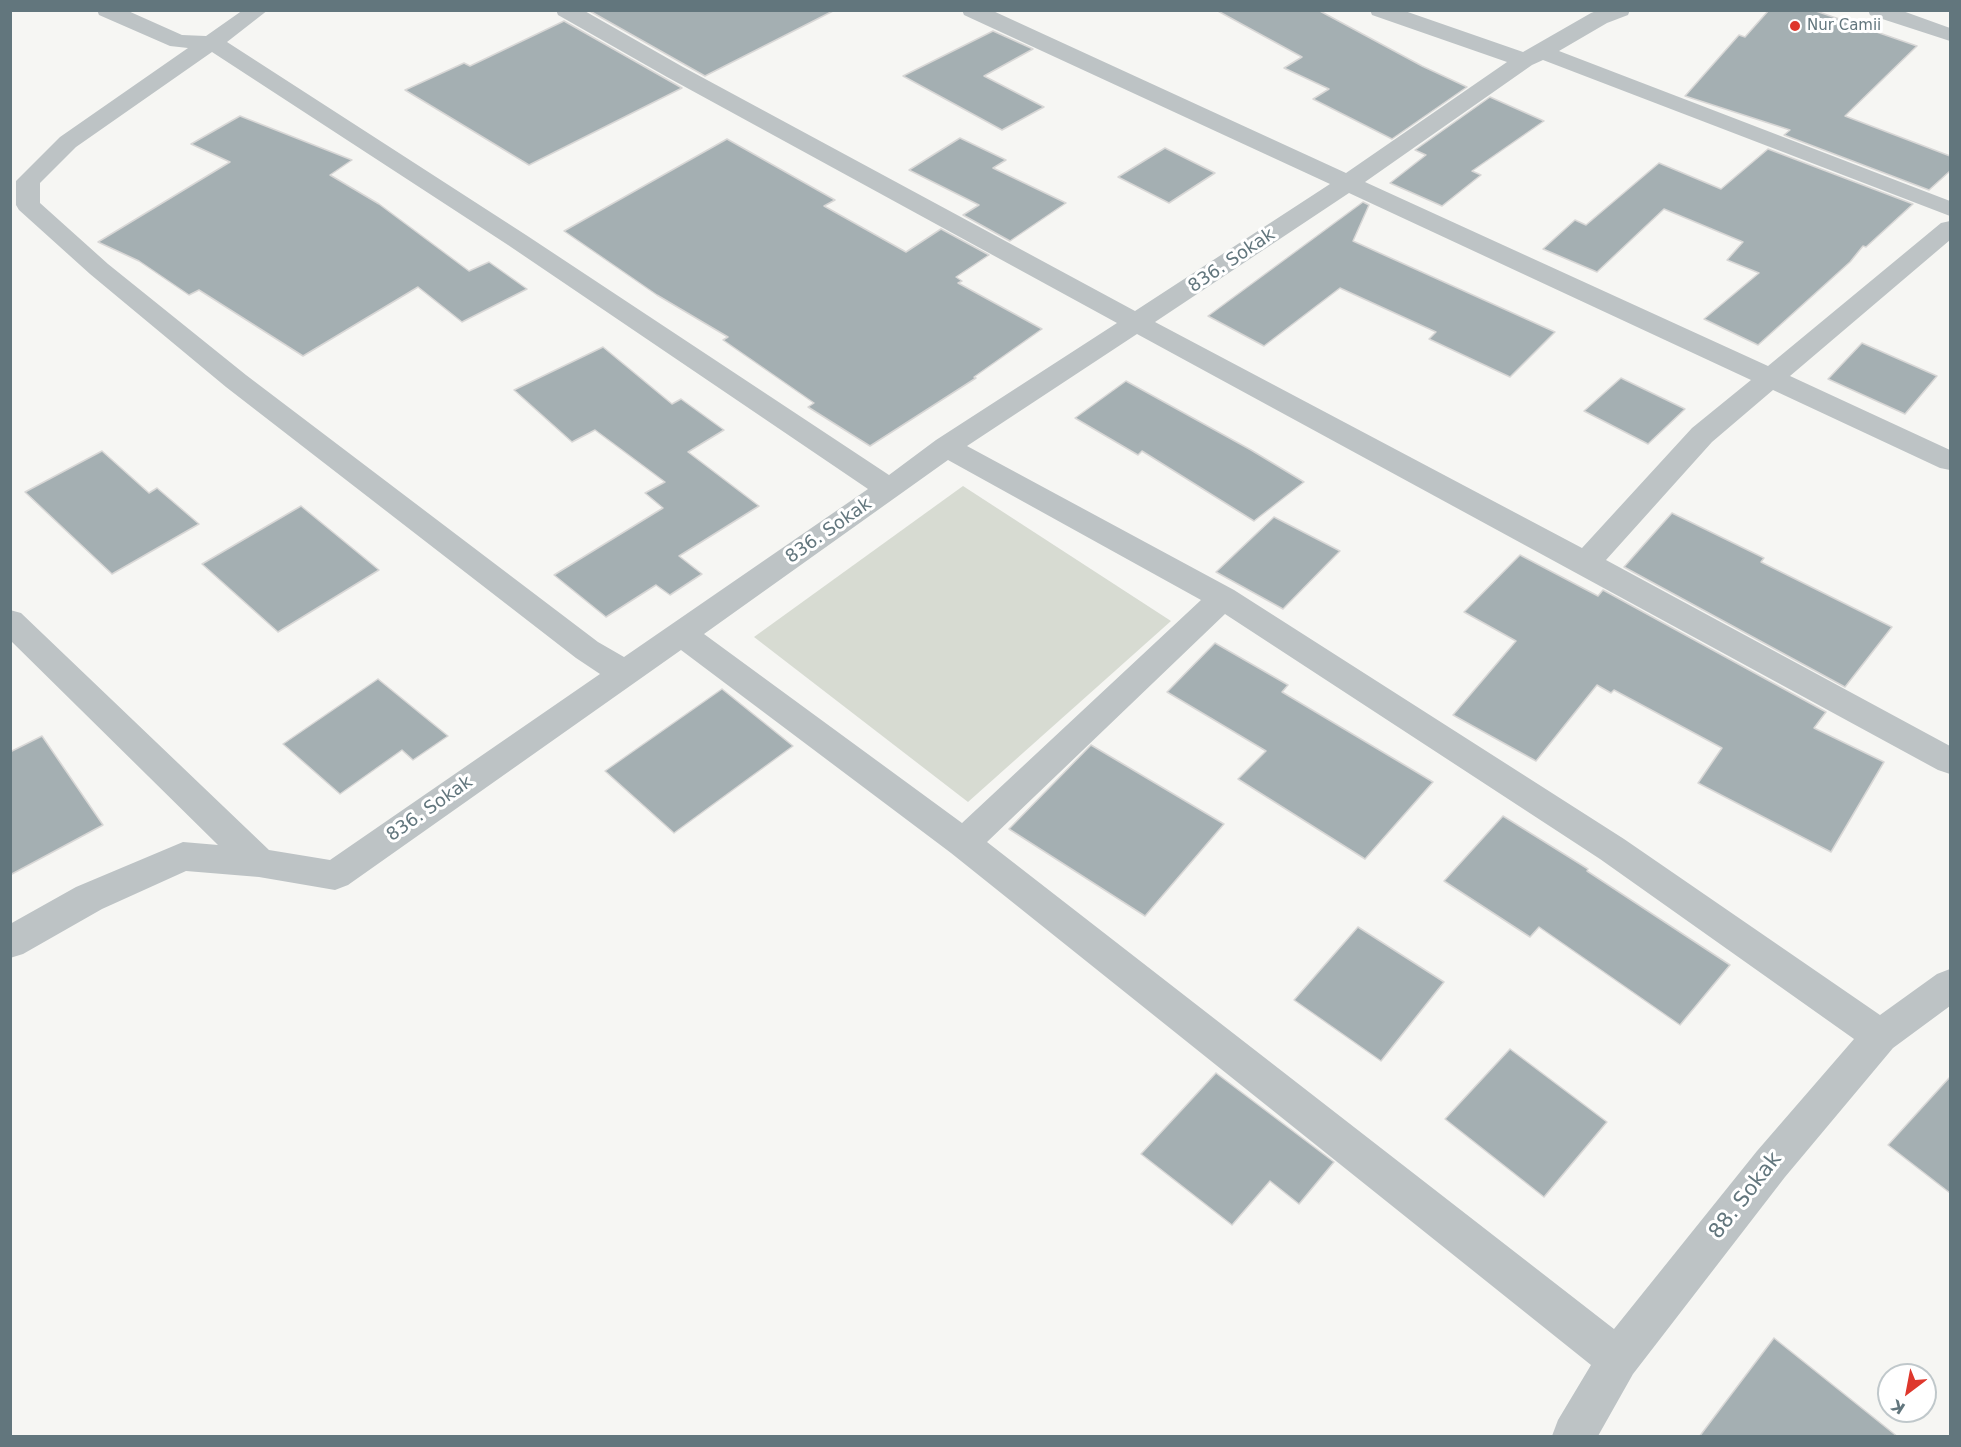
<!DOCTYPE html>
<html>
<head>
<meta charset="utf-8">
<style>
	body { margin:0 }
	#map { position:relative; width:1961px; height:1447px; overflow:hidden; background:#f6f6f3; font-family:"DejaVu Sans",sans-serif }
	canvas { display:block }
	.frame { position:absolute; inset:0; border:12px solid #62767d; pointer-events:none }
	.north { position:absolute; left:1877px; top:1363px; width:60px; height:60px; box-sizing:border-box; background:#fff; border:2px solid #c0c8cb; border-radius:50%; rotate:212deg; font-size:16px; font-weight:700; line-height:24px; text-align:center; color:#62767d }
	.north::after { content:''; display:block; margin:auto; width:21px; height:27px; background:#de372c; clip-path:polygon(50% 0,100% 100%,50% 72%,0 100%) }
</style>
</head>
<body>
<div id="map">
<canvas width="1961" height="1447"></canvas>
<div class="frame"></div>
<div class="north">K</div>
</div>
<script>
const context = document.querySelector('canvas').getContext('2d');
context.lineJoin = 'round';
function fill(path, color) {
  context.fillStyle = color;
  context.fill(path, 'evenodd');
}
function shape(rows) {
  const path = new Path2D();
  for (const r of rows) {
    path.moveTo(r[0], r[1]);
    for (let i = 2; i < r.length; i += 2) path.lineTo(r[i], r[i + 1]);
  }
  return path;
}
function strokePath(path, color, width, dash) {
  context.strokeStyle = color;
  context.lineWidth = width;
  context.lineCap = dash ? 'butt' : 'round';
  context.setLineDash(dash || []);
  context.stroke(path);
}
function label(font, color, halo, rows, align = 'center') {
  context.font = font + ' "DejaVu Sans",sans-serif';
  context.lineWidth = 6;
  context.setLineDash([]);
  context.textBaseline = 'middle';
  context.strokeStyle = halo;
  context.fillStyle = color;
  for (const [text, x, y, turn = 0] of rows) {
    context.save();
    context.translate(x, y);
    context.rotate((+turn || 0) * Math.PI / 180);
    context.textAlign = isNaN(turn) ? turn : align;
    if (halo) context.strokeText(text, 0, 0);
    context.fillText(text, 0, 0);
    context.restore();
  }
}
const green = shape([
	[963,486,1171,621,968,802,754,637]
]);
const building = shape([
	[588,10,835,10,705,76,588,10],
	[1216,10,1318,10,1422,66,1467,87,1392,139,1313,99,1329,89,1284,68,1302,57,1216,10],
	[1769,10,1813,10,1917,46,1845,116,1950,156,1950,171,1929,190,1784,135,1790,130,1685,96,1739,35,1745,37,1769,10],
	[564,21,682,88,529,165,405,90,464,63,470,66,564,21],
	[993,31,1033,49,984,76,1044,107,1002,130,903,76,993,31],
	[1490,97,1544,121,1472,171,1481,175,1442,206,1390,183,1426,155,1415,150,1490,97],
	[240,116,352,160,330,175,379,204,469,271,489,262,527,289,462,322,418,287,303,356,199,290,189,295,139,261,98,242,230,162,191,144,240,116],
	[960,138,1006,160,993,168,1066,203,1010,241,963,215,979,205,909,170,960,138],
	[727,139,835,200,824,206,906,252,941,229,989,255,956,277,962,281,958,283,1042,329,974,377,976,378,870,446,808,407,814,403,723,340,728,337,657,295,564,231,727,139],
	[1165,148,1215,173,1169,203,1118,177,1165,148],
	[1768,149,1913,204,1866,247,1863,246,1850,262,1758,345,1704,319,1759,273,1727,260,1743,242,1664,209,1597,272,1543,249,1575,220,1586,225,1659,163,1721,189,1768,149],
	[1363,202,1369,205,1353,241,1555,332,1510,377,1429,339,1436,332,1340,288,1264,346,1208,316,1363,202],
	[1862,343,1937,376,1905,414,1828,379,1862,343],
	[603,347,672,404,681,399,724,430,688,452,759,506,679,556,702,574,670,595,656,585,606,617,554,575,663,508,645,493,665,482,595,430,572,442,514,390,603,347],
	[1621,378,1685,409,1648,444,1584,411,1621,378],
	[1126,381,1251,450,1304,482,1254,521,1142,451,1138,455,1075,418,1126,381],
	[102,451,149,493,157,488,199,524,112,574,25,492,102,451],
	[301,506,379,570,278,632,202,564,301,506],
	[1672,513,1764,558,1761,562,1892,627,1845,687,1624,567,1672,513],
	[1274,517,1340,551,1283,609,1216,572,1274,517],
	[1520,555,1598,596,1603,590,1826,712,1814,728,1884,762,1831,852,1698,783,1722,748,1614,690,1611,693,1597,685,1536,761,1453,715,1516,641,1464,612,1520,555],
	[1215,643,1288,685,1282,692,1433,782,1365,859,1238,779,1266,751,1167,692,1215,643],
	[378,679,448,736,413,760,402,750,340,794,283,744,378,679],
	[722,689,793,746,674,833,605,771,722,689],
	[42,736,103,825,10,875,10,752,42,736],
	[1091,745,1224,824,1145,916,1009,829,1091,745],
	[1503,816,1588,869,1587,871,1730,965,1680,1025,1539,927,1530,937,1444,881,1503,816],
	[1358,927,1444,982,1381,1061,1294,1000,1358,927],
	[1510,1049,1607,1122,1544,1197,1445,1119,1510,1049],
	[1216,1073,1334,1162,1299,1204,1270,1181,1232,1225,1141,1154,1216,1073],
	[1950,1077,1950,1193,1888,1145,1950,1077],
	[1774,1338,1898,1437,1699,1437,1774,1338]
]);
const minor = shape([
	[97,10,126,10,182,35,206,36,243,10,268,10,227,42,526,235,889,475,936,440,1117,323,667,77,558,15,556,10,583,10,683,67,1135,311,1330,184,964,15,962,10,991,10,1346,173,1507,62,1372,15,1370,10,1402,10,1523,52,1591,13,1599,10,1630,10,1628,15,1607,23,1559,51,1950,201,1950,216,1543,60,1532,65,1365,182,1768,366,1941,223,1950,221,1950,240,1790,376,1950,450,1950,470,1940,468,1773,390,1712,442,1606,560,1950,746,1950,774,1938,770,1137,334,967,446,1234,590,1624,839,1880,1015,1937,974,1950,969,1950,1006,1893,1048,1785,1177,1633,1374,1598,1436,1552,1436,1558,1420,1591,1365,951,853,681,650,348,885,335,890,259,877,186,871,102,909,23,954,10,958,10,924,76,887,183,842,218,845,10,640,10,610,21,613,269,850,330,860,600,674,576,658,226,387,90,274,19,210,16,205,16,181,60,137,188,48,170,46,99,15,97,10],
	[212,52,508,245,868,489,624,657,598,642,246,375,108,264,40,203,40,183,76,147,212,52],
	[1349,193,1751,380,1692,428,1582,548,1155,322,1349,193],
	[948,460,1201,600,962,823,704,634,948,460],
	[1225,614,1600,859,1854,1039,1757,1151,1614,1329,987,842,1225,614],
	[1868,10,1900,10,1950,28,1950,41,1870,15,1868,10]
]);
const markers = [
	[1795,26,6,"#de372c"]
];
const farPoinames = [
	["Nur Camii",1807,26]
];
const streetNames = [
	["836. Sokak",1232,261,-34],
	["836. Sokak",829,531,-35],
	["836. Sokak",430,809,-35]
];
const nearStreetnames = [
	["88. Sokak",1746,1196,-52]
];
fill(green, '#d7dbd2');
fill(building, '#a4afb2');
strokePath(building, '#d8d7d6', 1.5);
fill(minor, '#bdc3c5');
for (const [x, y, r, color] of markers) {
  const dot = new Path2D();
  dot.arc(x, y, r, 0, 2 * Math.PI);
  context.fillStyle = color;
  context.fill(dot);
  strokePath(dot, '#fff', 2);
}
label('15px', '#62767d', '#fff', farPoinames, 'left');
label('18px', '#62767d', '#fff', streetNames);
label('21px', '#62767d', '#fff', nearStreetnames);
</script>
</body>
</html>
